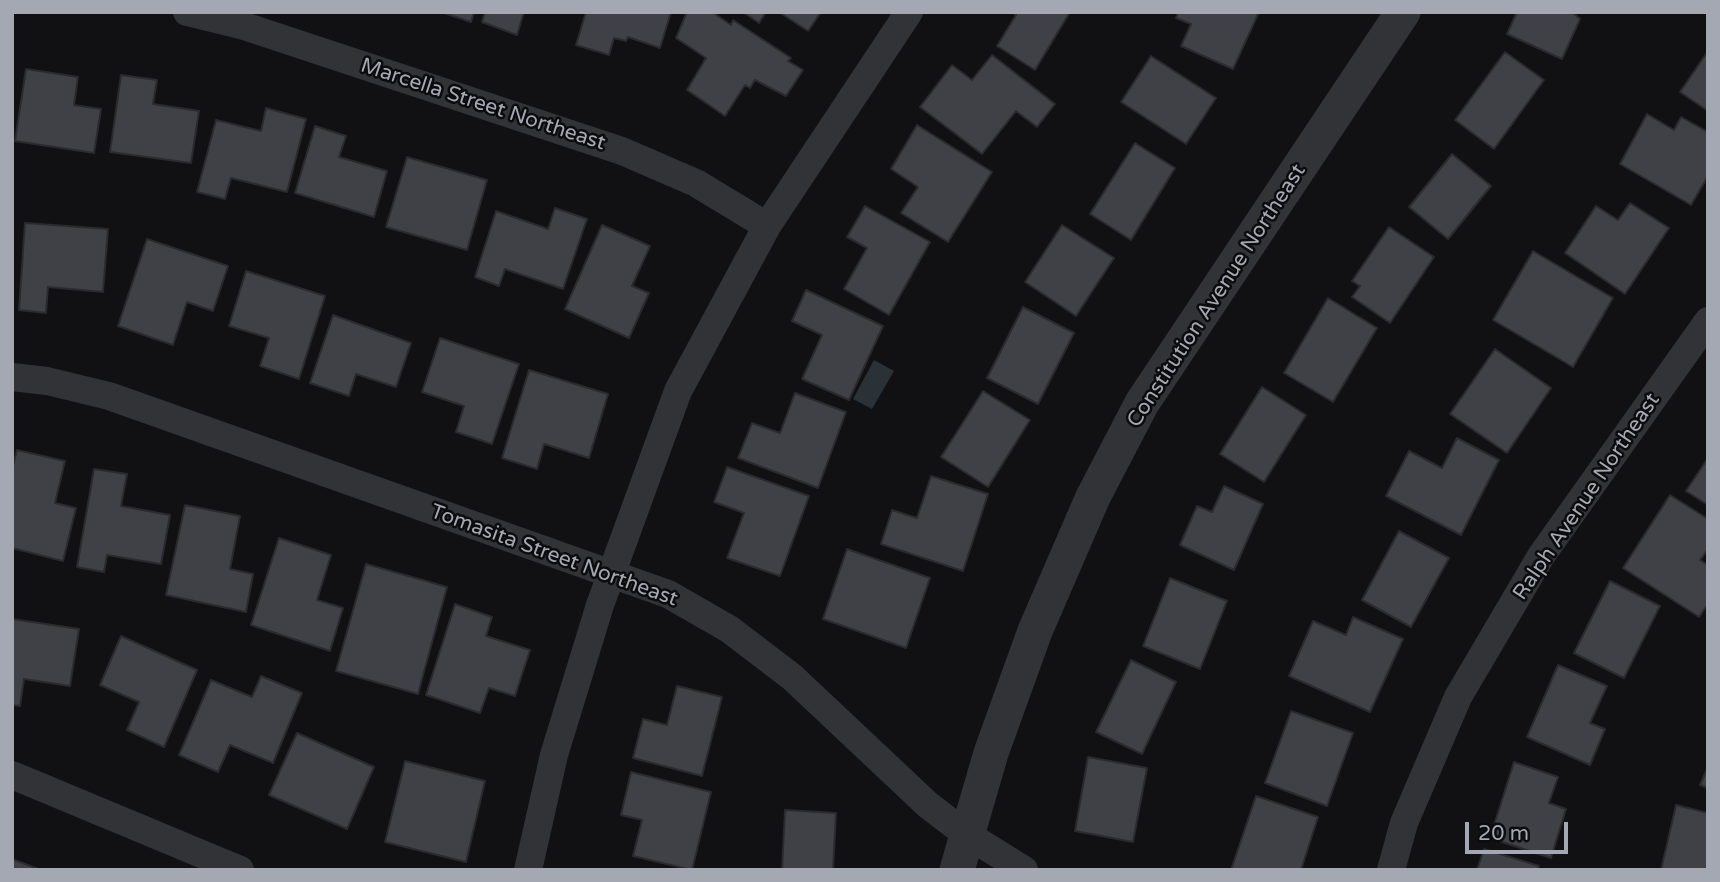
<!DOCTYPE html>
<html>
<head>
<meta charset="utf-8">
<style>
	body { margin:0 }
	#map { position:relative; width:1720px; height:882px; overflow:hidden; background:#111113; font-family:"Varela Round",sans-serif }
	canvas { display:block }
	.frame { position:absolute; inset:0; border:14px solid #a3a8b3; pointer-events:none }
	.scale { position:absolute; left:1465px; top:822px; width:103px; height:32px; box-sizing:border-box; border:4px solid #a3a8b3; border-top:0; padding-left:9px; font-size:21px; line-height:24px; white-space:nowrap; color:#a3a8b3; -webkit-text-stroke:5px #0c0c0e; paint-order:stroke }
</style>
</head>
<body>
<div id="map">
<canvas width="1720" height="882"></canvas>
<div class="frame"></div>
<div class="scale">20 m</div>
</div>
<script>
const context = document.querySelector('canvas').getContext('2d');
context.lineJoin = 'round';
function fill(path, color) {
  context.fillStyle = color;
  context.fill(path, 'evenodd');
}
function shape(rows) {
  const path = new Path2D();
  for (const r of rows) {
    path.moveTo(r[0], r[1]);
    for (let i = 2; i < r.length; i += 2) path.lineTo(r[i], r[i + 1]);
  }
  return path;
}
function strokePath(path, color, width, dash) {
  context.strokeStyle = color;
  context.lineWidth = width;
  context.lineCap = dash ? 'butt' : 'round';
  context.setLineDash(dash || []);
  context.stroke(path);
}
function label(font, color, halo, rows, align = 'center') {
  context.font = font + ' "Varela Round",sans-serif';
  context.lineWidth = 5;
  context.setLineDash([]);
  context.textBaseline = 'middle';
  context.strokeStyle = halo;
  context.fillStyle = color;
  for (const [text, x, y, turn = 0] of rows) {
    context.save();
    context.translate(x, y);
    context.rotate((+turn || 0) * Math.PI / 180);
    context.textAlign = isNaN(turn) ? turn : align;
    if (halo) context.strokeText(text, 0, 0);
    context.fillText(text, 0, 0);
    context.restore();
  }
}
const water = shape([
	[874,360,894,371,872,409,853,399]
]);
const building = shape([
	[441,12,474,12,471,22,441,12],
	[485,12,524,12,517,35,482,22,485,12],
	[586,12,671,12,660,48,628,37,626,41,614,38,609,55,576,45,586,12],
	[687,12,712,12,731,25,733,20,791,58,788,61,803,70,786,96,755,80,750,88,745,85,725,116,687,90,706,58,676,38,687,12],
	[743,12,766,12,759,23,743,12],
	[779,12,821,12,808,31,779,12],
	[1012,12,1070,12,1035,70,997,46,1016,15,1012,12],
	[1178,12,1259,12,1233,69,1181,46,1191,24,1176,18,1178,12],
	[1517,12,1572,12,1580,19,1562,59,1507,34,1517,12],
	[1708,51,1708,111,1680,92,1708,51],
	[1505,52,1544,80,1494,149,1455,120,1505,52],
	[992,55,1055,104,1037,127,1016,111,982,154,920,107,952,65,972,80,992,55],
	[1151,56,1216,98,1186,144,1121,102,1151,56],
	[26,69,78,77,74,105,101,109,94,153,15,141,26,69],
	[121,75,157,80,153,104,199,111,191,163,110,152,121,75],
	[266,108,306,119,287,192,231,178,225,199,197,192,216,120,261,131,266,108],
	[1647,114,1674,130,1681,117,1708,132,1708,176,1691,205,1620,164,1647,114],
	[917,125,992,172,948,242,901,213,918,187,891,169,917,125],
	[315,126,346,136,339,157,387,171,374,217,295,193,315,126],
	[1135,143,1175,168,1131,240,1090,214,1135,143],
	[1452,154,1491,186,1448,239,1409,207,1452,154],
	[407,157,487,180,467,250,386,227,407,157],
	[1630,203,1669,228,1625,294,1565,253,1596,206,1618,220,1630,203],
	[865,206,930,242,889,315,844,289,867,248,847,237,865,206],
	[555,208,587,219,563,289,505,269,499,286,475,277,496,211,548,229,555,208],
	[25,223,108,229,103,292,48,287,46,313,19,310,25,223],
	[602,225,650,246,632,286,649,293,629,338,565,309,602,225],
	[1062,225,1114,258,1076,316,1025,282,1062,225],
	[1389,227,1434,257,1390,323,1352,297,1360,286,1352,281,1389,227],
	[147,239,228,266,213,311,187,302,173,345,118,326,147,239],
	[1533,251,1613,298,1573,367,1493,320,1533,251],
	[246,271,325,296,299,379,260,366,269,338,229,326,246,271],
	[806,290,883,326,849,400,802,379,822,335,792,321,806,290],
	[1328,298,1377,328,1333,402,1284,373,1328,298],
	[1023,307,1074,333,1038,404,987,378,1023,307],
	[333,315,411,343,396,387,356,374,349,396,310,383,333,315],
	[440,338,519,364,492,444,456,432,464,406,422,392,440,338],
	[1495,349,1551,388,1507,453,1450,414,1495,349],
	[529,370,608,394,589,458,544,444,537,469,502,458,529,370],
	[1262,387,1306,415,1264,482,1220,454,1262,387],
	[983,391,1030,420,988,487,941,457,983,391],
	[795,393,846,412,818,488,738,458,752,423,780,433,795,393],
	[1457,438,1499,460,1461,535,1386,496,1409,451,1442,468,1457,438],
	[17,450,65,461,55,503,76,508,63,561,12,548,12,469,17,450],
	[1708,458,1708,505,1686,491,1708,458],
	[727,467,809,496,780,576,727,558,744,513,714,502,727,467],
	[94,469,127,474,121,506,170,515,161,564,107,555,104,572,77,567,94,469],
	[931,476,988,494,963,571,881,544,892,510,917,518,931,476],
	[1224,486,1263,504,1234,570,1180,545,1197,506,1212,512,1224,486],
	[1670,495,1708,519,1708,549,1700,560,1708,565,1708,604,1699,617,1623,568,1670,495],
	[185,505,240,516,230,569,253,574,246,612,166,595,185,505],
	[1399,531,1449,558,1411,627,1362,600,1399,531],
	[279,538,331,555,317,600,343,608,330,651,251,625,279,538],
	[847,549,930,578,906,648,823,619,847,549],
	[366,564,447,587,418,694,336,671,366,564],
	[1170,578,1227,601,1200,669,1143,646,1170,578],
	[1610,581,1660,606,1624,678,1574,653,1610,581],
	[455,604,492,617,486,636,530,650,515,696,489,688,480,713,426,695,455,604],
	[1353,617,1403,639,1370,712,1289,676,1313,621,1346,635,1353,617],
	[12,619,79,629,70,686,24,679,20,706,12,705,12,619],
	[121,636,197,670,164,747,127,730,139,702,100,685,121,636],
	[1131,660,1176,682,1142,754,1096,732,1131,660],
	[1558,665,1607,686,1590,723,1605,729,1590,765,1527,737,1558,665],
	[261,676,302,693,273,763,230,745,218,772,179,755,211,680,252,697,261,676],
	[677,686,722,697,702,776,633,758,643,719,667,725,677,686],
	[1291,711,1353,733,1327,806,1265,783,1291,711],
	[297,733,374,767,347,829,269,795,297,733],
	[1088,757,1147,768,1133,842,1075,831,1088,757],
	[405,761,485,781,466,862,385,842,405,761],
	[1514,762,1558,777,1549,803,1566,809,1551,858,1490,838,1514,762],
	[1708,767,1708,788,1700,785,1708,767],
	[631,772,711,792,692,870,633,856,642,820,621,815,631,772],
	[1256,796,1318,817,1301,870,1231,870,1256,796],
	[1676,805,1708,813,1708,870,1661,870,1676,805],
	[785,810,836,813,833,870,782,870,785,810],
	[1484,849,1539,866,1538,870,1477,870,1484,849],
	[12,859,41,870,12,870,12,859]
]);
const minor = shape([
	[187,12,244,26,622,151,696,183,767,226],
	[12,377,47,381,109,396,668,594,729,629,792,677,928,805,966,834,1024,870],
	[12,775,240,870],
	[528,870,554,755,600,605,678,391,767,226,909,12],
	[1391,870,1404,823,1458,697,1541,556,1708,321]
]);
const tertiary = shape([
	[957,870,991,753,1035,631,1093,497,1142,403,1403,12]
]);
const streetNames = [
	["Marcella Street Northeast",483,105,18],
	["Constitution Avenue Northeast",1217,296,-57],
	["Ralph Avenue Northeast",1587,497,-56],
	["Tomasita Street Northeast",554,556,20]
];
fill(water, '#2a3238');
fill(building, '#404146');
strokePath(building, '#2b2b2f', 2);
strokePath(minor, '#323337', 28);
strokePath(tertiary, '#323337', 35);
label('21px', '#a3a8b3', '#0c0c0e', streetNames);
</script>
</body>
</html>
